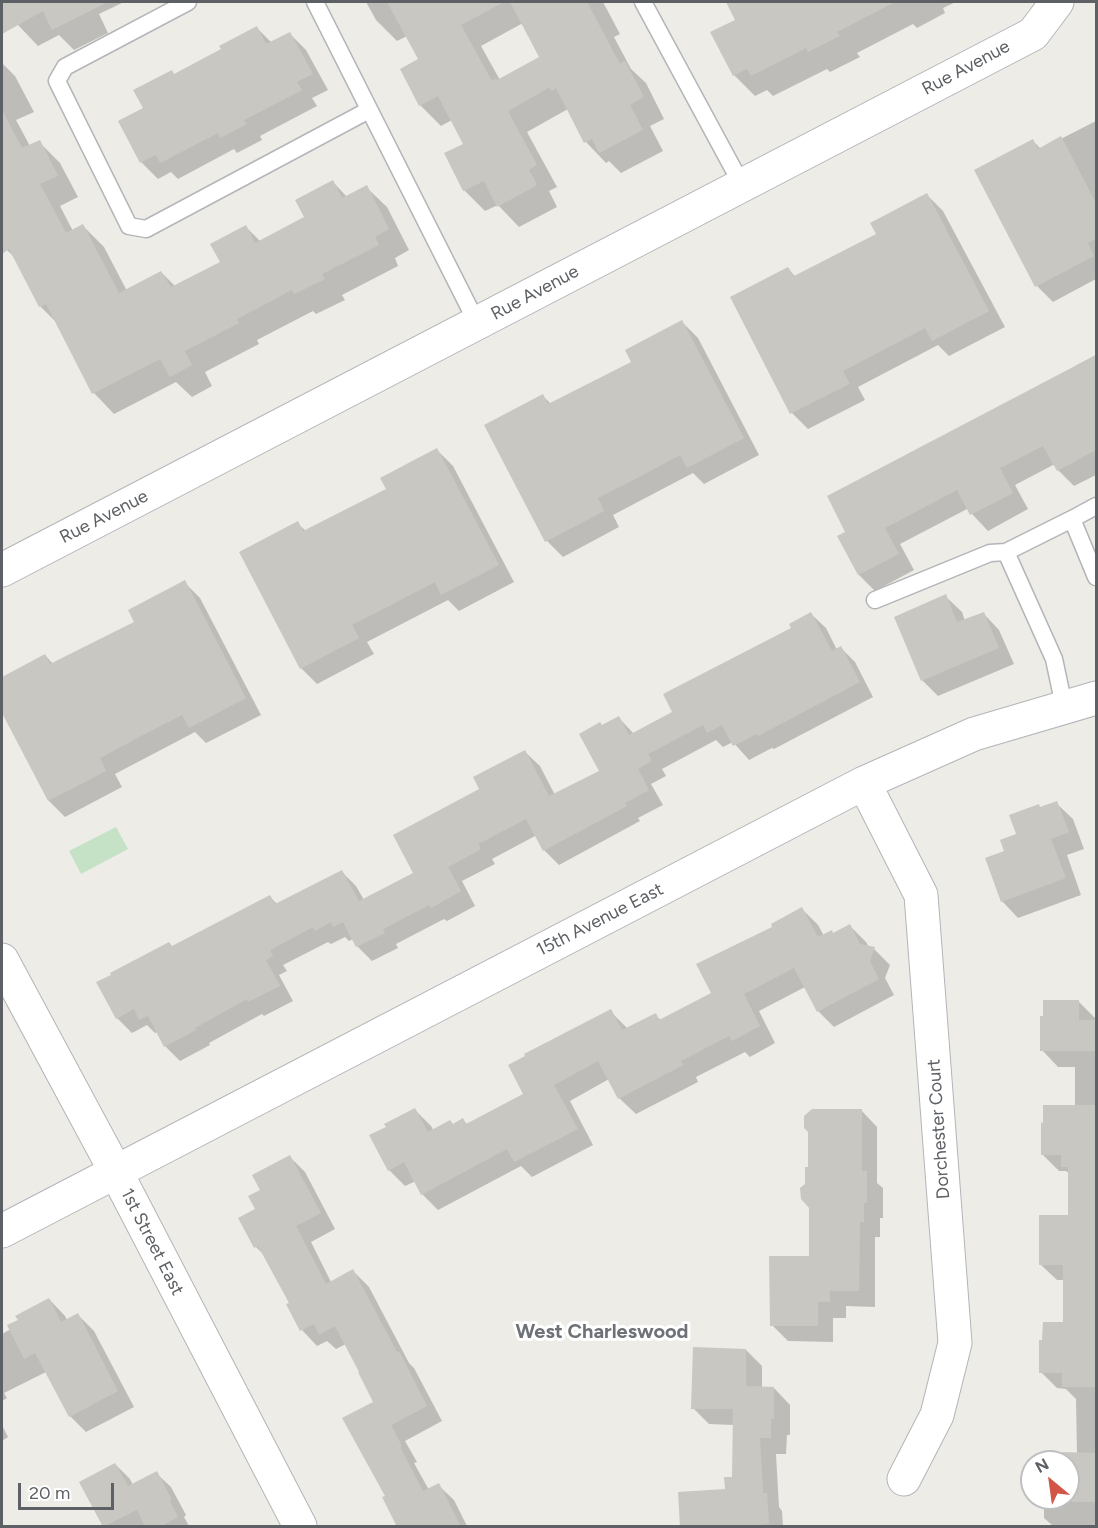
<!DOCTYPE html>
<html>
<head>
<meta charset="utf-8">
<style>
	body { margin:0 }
	#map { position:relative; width:1098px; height:1528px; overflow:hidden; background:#edece6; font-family:Figtree,sans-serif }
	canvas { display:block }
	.frame { position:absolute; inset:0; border:3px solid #5d6064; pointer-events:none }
	.north { position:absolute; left:1020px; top:1450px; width:60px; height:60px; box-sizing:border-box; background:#fff; border:2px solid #bebfc1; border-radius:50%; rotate:331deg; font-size:16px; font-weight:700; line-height:24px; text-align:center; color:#5d6064 }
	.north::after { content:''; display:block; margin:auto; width:21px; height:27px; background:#d25547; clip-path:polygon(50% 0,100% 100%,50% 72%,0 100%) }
	.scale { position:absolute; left:18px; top:1483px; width:96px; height:27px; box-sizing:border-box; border:3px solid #5d6064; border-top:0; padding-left:8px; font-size:18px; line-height:21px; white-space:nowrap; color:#5d6064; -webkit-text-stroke:4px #fff; paint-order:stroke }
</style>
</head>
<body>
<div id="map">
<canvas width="1098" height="1528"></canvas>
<div class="frame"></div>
<div class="north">N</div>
<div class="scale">20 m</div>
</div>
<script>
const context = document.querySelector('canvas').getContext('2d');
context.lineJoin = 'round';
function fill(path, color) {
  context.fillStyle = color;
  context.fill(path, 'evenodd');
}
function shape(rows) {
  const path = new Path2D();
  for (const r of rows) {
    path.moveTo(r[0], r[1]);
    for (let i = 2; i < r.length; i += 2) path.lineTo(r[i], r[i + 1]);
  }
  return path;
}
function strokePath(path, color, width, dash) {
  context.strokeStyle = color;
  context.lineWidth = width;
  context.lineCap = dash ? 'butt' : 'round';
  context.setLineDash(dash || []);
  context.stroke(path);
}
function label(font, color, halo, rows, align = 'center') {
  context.font = font + ' Figtree,sans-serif';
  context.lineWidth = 6;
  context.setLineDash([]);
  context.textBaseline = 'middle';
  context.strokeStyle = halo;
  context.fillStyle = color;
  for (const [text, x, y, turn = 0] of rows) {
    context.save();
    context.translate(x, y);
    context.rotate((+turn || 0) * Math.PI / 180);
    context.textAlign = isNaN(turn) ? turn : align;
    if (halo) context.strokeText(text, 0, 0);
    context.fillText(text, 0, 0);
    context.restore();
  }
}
const green = shape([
	[116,827,128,849,81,874,69,851]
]);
const shadow = shape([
	[5,2,124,2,99,14,108,33,74,50,59,35,38,46,18,25],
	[366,2,603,2,620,34,614,37,631,69,646,83,664,119,650,126,663,151,621,173,609,161,606,163,586,142,568,109,527,132,557,187,549,191,557,207,519,227,498,205,485,211,464,190,465,144,452,120,441,126,420,105,420,60,407,36,397,41,376,20],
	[523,23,541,57,500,80,481,46],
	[738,2,956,2,943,8,945,13,917,28,913,24,857,53,860,57,830,72,827,69,773,96,767,90,755,96,734,75,737,20,730,6],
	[257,28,272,43,290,34,306,50,328,90,312,98,317,106,260,136,262,140,237,153,234,149,178,179,171,172,158,179,142,163,120,122,145,109,175,75,223,50],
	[2,63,15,76,34,112,16,120,30,146,39,142,60,163,78,197,60,206,73,231,83,226,104,247,127,291,161,272,175,286,222,262,246,227,261,242,306,218,333,182,347,197,366,187,387,207,409,250,395,258,398,266,342,295,345,300,316,314,313,311,257,340,259,344,205,372,212,386,192,397,176,382,114,414,94,393,57,323,40,306,16,259,7,250,2,239],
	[1096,121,1096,279,1053,302,1037,286,1033,141,1041,149],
	[927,195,943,211,1005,327,949,356,938,345,858,387,865,400,808,429,792,413,788,269,796,277,878,235],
	[682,322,698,338,759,455,704,484,693,473,613,515,619,527,563,557,547,541,543,396,551,404,633,363],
	[1096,355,1096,475,1074,486,1058,470,1055,464,1015,485,1028,509,988,531,972,514,969,508,900,544,914,570,875,591,859,575,839,537,1076,367,1075,366],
	[437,450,453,466,514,582,459,611,448,600,367,642,374,654,317,684,301,668,297,523,306,531,388,490],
	[184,582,200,598,261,715,206,743,195,732,115,774,122,787,65,817,49,801,2,710,2,678,45,655,53,664,136,622],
	[945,596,962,612,965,621,983,613,999,630,1014,664,938,696,922,680],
	[811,614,826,628,837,650,841,648,855,662,873,697,774,749,772,748,749,760,733,742,723,747,716,740,662,769,666,776,651,784,663,805,638,818,640,821,559,865,544,850,537,835,492,859,495,864,462,881,475,906,447,921,444,919,396,944,398,948,372,961,357,946,353,939,349,941,345,937,331,944,328,942,283,965,287,971,279,975,293,1001,264,1016,262,1014,209,1043,210,1045,180,1061,165,1046,158,1032,155,1033,147,1025,132,1033,117,1018,98,983,173,947,270,897,278,905,342,872,356,886,364,900,415,874,481,790,525,752,540,766,555,795,601,772,602,727,619,718,634,734,674,712,793,628],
	[1056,803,1073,819,1084,849,1067,855,1081,895,1018,918,1002,901,1006,852,1018,835,1041,808],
	[802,909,818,925,824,936,834,934,850,926,866,942,869,947,874,949,890,965,885,978,894,995,834,1027,818,1011,805,987,759,1011,775,1043,750,1057,745,1052,696,1077,698,1082,636,1114,619,1098,609,1079,570,1101,593,1145,532,1177,521,1166,438,1210,422,1194,416,1181,405,1186,389,1170,415,1110,431,1126,434,1131,453,1125,463,1120,467,1124,525,1095,610,1011,628,1029,655,1015,661,1020,713,994,774,927],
	[1078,1001,1095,1018,1095,1022,1096,1022,1096,1526,1053,1526,1044,1518,1044,1507,1039,1502,1039,1498,1068,1498,1068,1462,1064,1462,1077,1454,1076,1399,1066,1389,1057,1388,1041,1372,1064,1323,1064,1280,1057,1280,1040,1264,1070,1216,1070,1174,1066,1171,1059,1171,1042,1154,1075,1106,1075,1067,1058,1067,1042,1050],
	[861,1110,877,1127,877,1183,883,1188,883,1218,880,1218,880,1237,875,1237,875,1307,846,1306,846,1318,833,1318,833,1342,788,1341,772,1325,810,1257,811,1207,806,1184,809,1169],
	[290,1157,305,1172,335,1229,311,1242,331,1282,353,1271,369,1287,409,1363,414,1368,442,1421,405,1441,417,1462,414,1463,429,1490,438,1485,454,1500,467,1526,399,1526,387,1496,375,1402,346,1344,336,1349,327,1341,317,1346,302,1330,291,1304,267,1258,256,1247,257,1210,262,1191],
	[49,1299,65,1316,67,1320,78,1315,94,1331,134,1407,86,1432,70,1416,46,1372,4,1393,7,1398,2,1401,2,1334,11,1329,20,1320],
	[746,1350,762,1366,762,1388,774,1388,790,1405,790,1435,787,1435,786,1454,776,1454,779,1507,782,1511,783,1526,681,1526,726,1491,733,1478,734,1425,709,1424,693,1408],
	[2,1425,8,1437,2,1441],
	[115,1464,130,1479,133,1485,156,1473,171,1487,186,1515,184,1517,189,1526,104,1526,81,1483]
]);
const building = shape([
	[2,2,108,2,52,30,43,11,2,34],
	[387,2,504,2,461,25,492,81,496,78,497,80,539,57,510,2,587,2,620,64,625,61,644,97,630,105,643,130,599,153,592,139,584,143,556,88,551,91,550,87,508,111,537,165,529,170,537,185,497,207,484,181,463,191,444,153,463,144,438,96,419,106,400,69,418,59],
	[726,2,895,2,837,32,840,36,808,52,806,48,751,76,747,69,733,76,710,32,735,20],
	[257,26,266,44,290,32,313,74,297,82,302,90,244,120,247,124,220,138,218,133,160,163,156,155,140,163,118,121,143,108,133,90,172,70,174,74,221,49,219,46],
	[2,110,22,148,40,140,58,176,40,184,66,233,83,224,119,293,161,271,171,287,220,262,210,244,246,225,255,243,304,217,295,200,333,180,342,198,367,185,389,229,375,237,379,245,322,274,325,279,294,294,292,290,237,319,239,323,185,351,192,365,170,377,160,359,92,394,46,304,39,307,9,249,2,254],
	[1061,136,1096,203,1096,238,1088,243,1094,256,1035,287,974,170,1033,139,1038,149],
	[927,193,989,311,932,341,925,328,843,371,850,384,790,414,730,297,788,267,794,276,876,234,870,223],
	[682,320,744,438,687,468,680,455,637,478,598,498,604,511,545,542,484,425,543,394,548,404,631,362,625,350],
	[1096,355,1096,450,1057,471,1043,446,1000,468,1013,493,970,515,957,490,885,528,899,554,858,575,837,536,845,532,827,496],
	[437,448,499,565,441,595,435,582,352,625,359,638,300,669,239,552,298,521,303,531,386,489,380,478],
	[185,580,246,698,189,728,182,715,139,737,100,758,106,771,48,801,2,713,2,677,45,654,50,664,134,622,128,610],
	[946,594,957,622,984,612,999,648,921,681,894,617],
	[811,612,832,651,841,646,860,682,758,736,757,734,733,746,722,725,707,733,703,725,648,754,652,761,638,769,649,790,625,803,627,806,543,851,526,819,478,844,481,849,448,867,461,891,431,908,429,905,383,929,385,933,356,947,343,922,333,927,331,922,315,931,313,927,270,950,273,956,266,960,280,986,248,1002,247,999,195,1028,196,1030,164,1047,148,1016,139,1020,134,1009,116,1019,96,982,111,975,110,973,169,942,172,946,270,895,275,904,342,870,359,901,413,873,393,835,479,789,473,777,525,750,549,796,599,771,579,734,600,722,602,725,619,716,629,735,672,712,663,694,791,628,789,624],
	[1057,801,1069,832,1051,839,1066,878,1001,902,985,858,1004,851,1000,840,1016,834,1009,815,1039,804,1040,807],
	[802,907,818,937,832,930,833,933,850,924,860,944,875,947,870,961,879,979,817,1012,794,968,744,994,760,1026,732,1041,729,1036,681,1061,683,1065,618,1099,598,1061,554,1085,578,1129,514,1162,507,1149,421,1195,404,1162,388,1171,369,1135,386,1127,384,1124,415,1108,428,1132,450,1120,453,1124,463,1118,466,1124,523,1094,508,1065,525,1056,524,1054,611,1009,622,1030,656,1013,659,1020,711,993,696,964,772,927,771,924],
	[1043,1000,1079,1000,1079,1020,1096,1020,1096,1051,1040,1051,1040,1016,1043,1016],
	[1043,1105,1096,1105,1096,1387,1062,1387,1062,1373,1039,1373,1039,1340,1042,1340,1043,1322,1063,1322,1063,1265,1039,1265,1039,1215,1068,1215,1068,1167,1061,1167,1061,1155,1041,1155,1041,1122,1043,1123],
	[812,1109,862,1109,862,1171,867,1171,867,1203,864,1203,864,1222,860,1222,859,1291,830,1291,830,1302,818,1302,818,1326,770,1326,769,1256,809,1256,809,1208,801,1199,800,1188,805,1184,805,1167,808,1167,808,1132,804,1128,804,1116],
	[290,1155,321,1213,296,1226,326,1284,353,1269,397,1352,399,1351,427,1406,391,1425,402,1446,400,1447,423,1491,439,1483,461,1527,397,1527,382,1497,385,1496,342,1418,373,1402,358,1372,359,1372,335,1326,319,1335,314,1324,300,1331,286,1304,289,1303,258,1246,254,1248,238,1218,255,1209,248,1196,260,1190,252,1175],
	[49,1298,61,1322,78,1313,118,1391,69,1417,35,1353,24,1359,7,1325,18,1320,15,1316],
	[693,1347,746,1349,746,1386,774,1387,774,1419,771,1419,771,1438,760,1438,763,1493,767,1493,769,1524,741,1527,680,1527,678,1492,725,1489,724,1477,732,1477,733,1409,691,1409],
	[1062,1452,1096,1453,1096,1502,1063,1502,1063,1498,1068,1498,1068,1462,1062,1462],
	[115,1463,128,1486,157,1471,172,1500,170,1501,178,1517,160,1527,145,1527,137,1510,103,1527,79,1482]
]);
const service = shape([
	[188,2,65,67,57,81,129,226,146,229,369,110],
	[315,2,477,323],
	[643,2,742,185],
	[1072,519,1096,506],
	[875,600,990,553,1006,552],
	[1064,706,1054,659,1006,552,1072,519,1096,577]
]);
const minor = shape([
	[2,570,1033,34,1057,2],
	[864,783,921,895,955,1343,937,1415,904,1479],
	[2,960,116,1172,300,1526],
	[2,1231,864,783,974,734,1096,698]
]);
const streetNames = [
	["Rue Avenue",966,68,-28],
	["Rue Avenue",535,293,-28],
	["Rue Avenue",104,517,-27],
	["15th Avenue East",600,920,-27],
	["Dorchester Court",939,1129,-94],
	["1st Street East",152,1242,63]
];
const neighbourhoodNames = [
	["West Charleswood",602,1332]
];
fill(green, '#c5e2c6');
fill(shadow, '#0003');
fill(building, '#c9c7c2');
strokePath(service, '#b3b5b9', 19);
strokePath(minor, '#b3b5b9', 35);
strokePath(service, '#fff', 16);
strokePath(minor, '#fff', 33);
label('18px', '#5d6064', '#fff', streetNames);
label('bold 20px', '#6e7276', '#fff', neighbourhoodNames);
</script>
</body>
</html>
